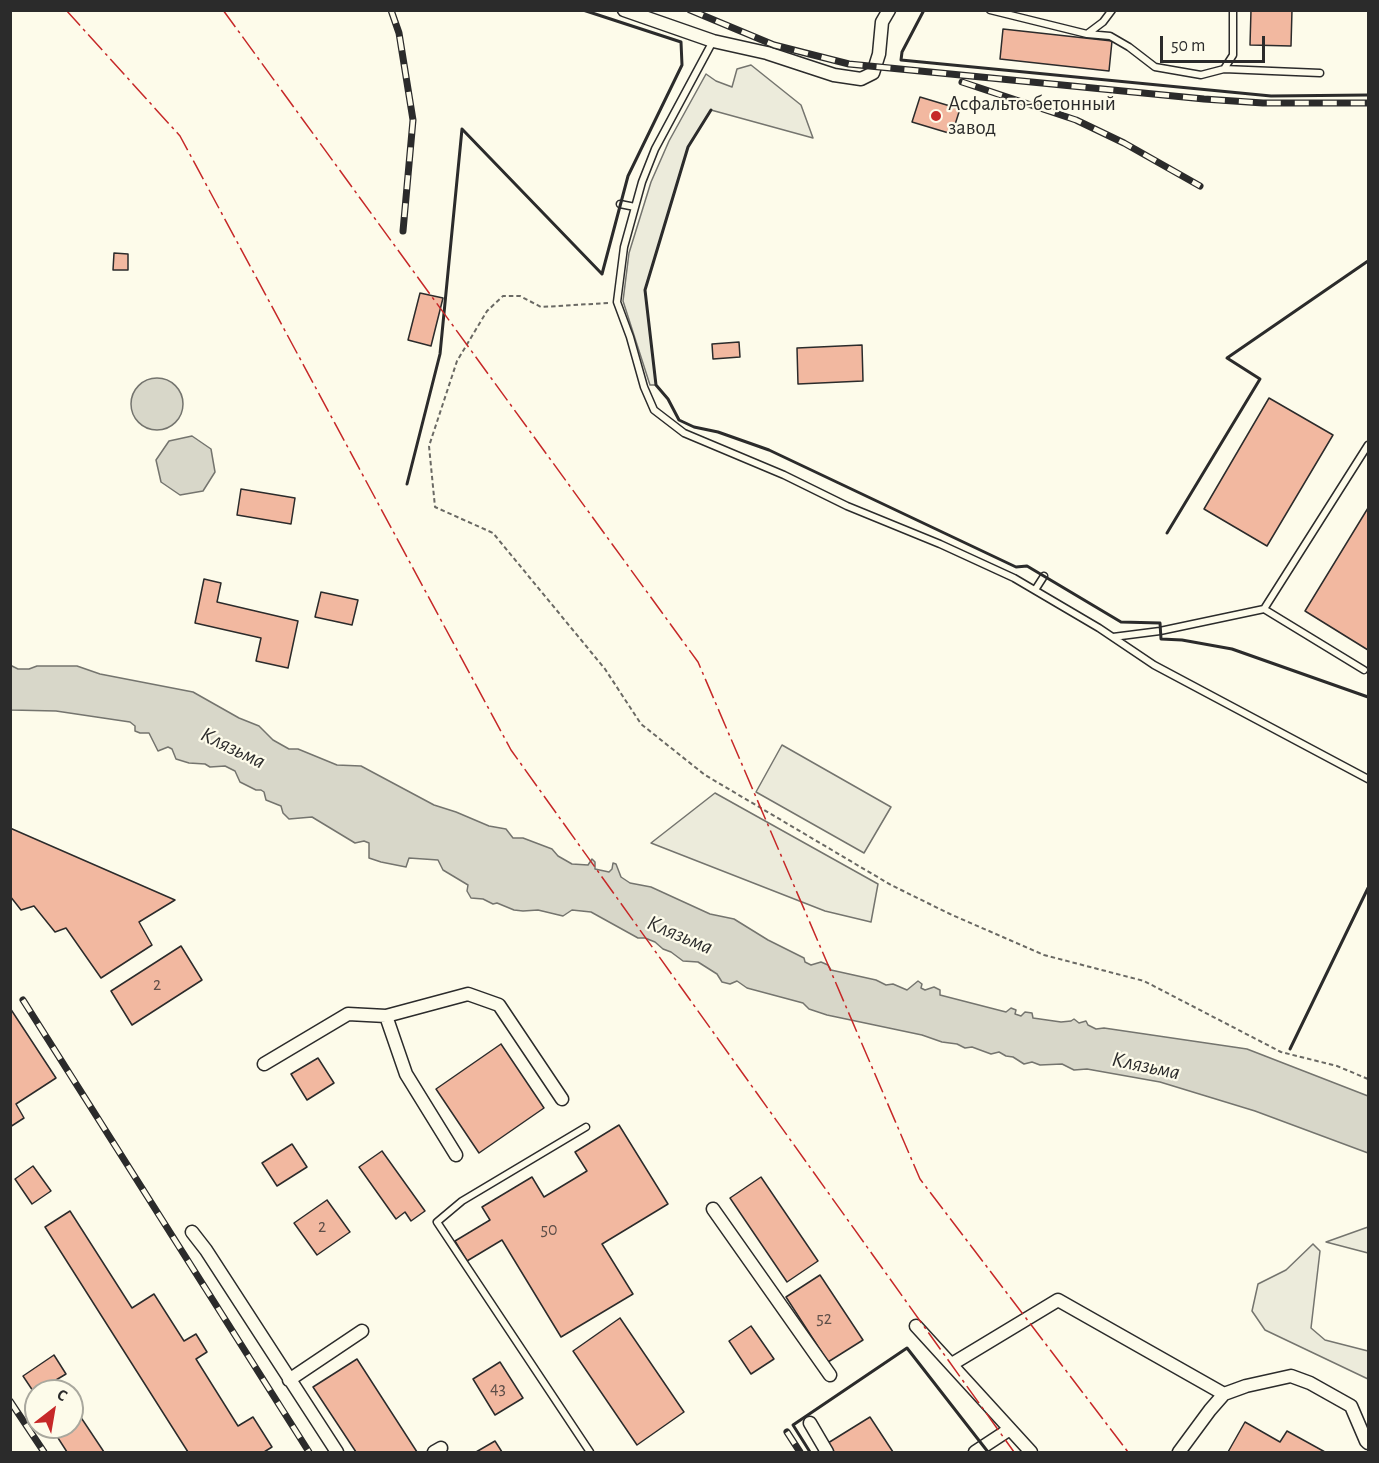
<!DOCTYPE html>
<html>
<head>
<meta charset="utf-8">
<style>
	body { margin:0 }
	#map { position:relative; width:1379px; height:1463px; overflow:hidden; background:#fdfbea; font-family:"Alegreya Sans",sans-serif }
	canvas { display:block }
	.frame { position:absolute; inset:0; border:12px solid #2b2b2b; pointer-events:none }
	.north { position:absolute; left:24px; top:1379px; width:60px; height:60px; box-sizing:border-box; background:#fdfbea; border:2px solid #a9a89e; border-radius:50%; rotate:31deg; font-size:16px; font-weight:700; line-height:24px; text-align:center; color:#2b2b2b }
	.north::after { content:''; display:block; margin:auto; width:21px; height:27px; background:#c62828; clip-path:polygon(50% 0,100% 100%,50% 72%,0 100%) }
	.scale { position:absolute; left:1160px; top:36px; width:105px; height:27px; box-sizing:border-box; border:3px solid #2b2b2b; border-top:0; padding-left:8px; font-size:18px; line-height:21px; white-space:nowrap; color:#2b2b2b; -webkit-text-stroke:4px #fdfbea; paint-order:stroke }
</style>
</head>
<body>
<div id="map">
<canvas width="1379" height="1463"></canvas>
<div class="frame"></div>
<div class="north">С</div>
<div class="scale">50 m</div>
</div>
<script>
const context = document.querySelector('canvas').getContext('2d');
context.lineJoin = 'round';
function fill(path, color) {
  context.fillStyle = color;
  context.fill(path, 'evenodd');
}
function shape(rows) {
  const path = new Path2D();
  for (const r of rows) {
    if (r.length === 3) {
      path.moveTo(r[0] + r[2], r[1]);
      path.arc(r[0], r[1], r[2], 0, 2 * Math.PI);
      continue;
    }
    path.moveTo(r[0], r[1]);
    for (let i = 2; i < r.length; i += 2) path.lineTo(r[i], r[i + 1]);
  }
  return path;
}
function strokePath(path, color, width, dash) {
  context.strokeStyle = color;
  context.lineWidth = width;
  context.lineCap = dash ? 'butt' : 'round';
  context.setLineDash(dash || []);
  context.stroke(path);
}
function label(font, color, halo, rows, align = 'center') {
  context.font = font + ' "Alegreya Sans",sans-serif';
  context.lineWidth = 4.5;
  context.setLineDash([]);
  context.textBaseline = 'middle';
  context.strokeStyle = halo;
  context.fillStyle = color;
  for (const [text, x, y, turn = 0] of rows) {
    context.save();
    context.translate(x, y);
    context.rotate((+turn || 0) * Math.PI / 180);
    context.textAlign = isNaN(turn) ? turn : align;
    if (halo) context.strokeText(text, 0, 0);
    context.fillText(text, 0, 0);
    context.restore();
  }
}
const green = shape([
	[751,65,801,105,813,138,711,110,688,147,645,290,656,385,650,385,623,301,629,253,651,182,669,141,706,74,716,81,732,87,737,69,751,65],
	[782,745,891,807,864,853,756,792,782,745],
	[715,793,878,884,871,922,825,911,651,843,715,793],
	[1368,1227,1368,1253,1326,1242,1368,1227],
	[1313,1244,1320,1251,1311,1328,1325,1340,1368,1351,1368,1379,1265,1330,1252,1311,1258,1284,1286,1270,1313,1244]
]);
const water = shape([
	[157,404,26],
	[192,436,211,449,215,472,203,491,180,495,161,482,156,460,169,441,192,436],
	[10,665,18,669,29,669,37,666,77,666,100,674,193,692,239,718,259,726,273,740,289,749,298,749,337,765,361,766,434,805,456,812,489,826,506,829,513,838,523,838,552,849,558,856,572,864,588,865,592,859,595,862,595,869,609,872,612,869,613,863,616,864,621,877,630,883,651,887,710,914,734,919,768,940,804,958,805,962,811,965,821,962,828,965,831,970,876,980,886,985,893,984,907,990,918,981,922,984,921,988,925,990,934,987,940,990,940,995,1006,1012,1011,1008,1016,1010,1015,1014,1021,1016,1025,1012,1032,1013,1033,1018,1061,1022,1071,1021,1074,1019,1079,1023,1086,1021,1088,1025,1096,1029,1104,1028,1247,1049,1368,1096,1368,1153,1255,1111,1160,1082,1087,1069,1074,1070,1062,1064,1040,1065,1032,1062,1024,1064,1013,1057,1006,1056,999,1052,991,1054,972,1047,965,1048,957,1044,942,1042,922,1035,827,1015,809,1009,803,1003,747,988,737,981,730,984,722,982,717,974,698,962,683,961,671,952,663,949,655,942,645,938,638,938,591,912,572,910,563,916,538,910,523,911,514,910,497,903,493,904,483,899,471,898,467,891,468,885,443,870,438,860,409,858,406,867,381,862,369,858,369,843,364,841,355,843,312,817,289,819,283,813,281,806,266,800,264,792,261,790,256,790,240,782,235,771,225,766,210,767,205,764,189,763,176,759,172,749,168,747,158,751,149,733,140,733,135,731,135,726,130,722,56,711,11,710,10,665]
]);
const building = shape([
	[1251,10,1292,10,1291,46,1250,45,1251,10],
	[1003,29,1112,41,1109,71,1000,59,1003,29],
	[920,97,960,109,952,134,912,122,920,97],
	[114,253,128,254,128,270,113,270,114,253],
	[420,293,443,298,431,346,408,340,420,293],
	[739,342,740,357,713,359,712,344,739,342],
	[862,345,863,381,798,384,797,348,862,345],
	[1269,398,1333,435,1267,546,1204,509,1269,398],
	[241,489,295,498,291,524,237,515,241,489],
	[1368,508,1368,650,1305,611,1368,508],
	[204,579,221,583,217,602,298,621,288,668,256,661,261,638,195,623,204,579],
	[321,592,358,600,352,625,315,617,321,592],
	[10,828,175,900,139,922,152,945,101,978,66,928,55,932,34,906,21,910,10,896,10,828],
	[181,946,202,980,132,1025,111,991,181,946],
	[10,1008,56,1078,16,1104,24,1118,10,1127,10,1008],
	[501,1044,544,1108,479,1153,436,1089,501,1044],
	[318,1058,334,1083,307,1100,291,1074,318,1058],
	[619,1125,668,1204,602,1244,633,1294,561,1337,502,1240,467,1261,455,1241,490,1220,482,1207,532,1177,544,1197,587,1171,575,1152,619,1125],
	[292,1144,307,1167,277,1186,262,1163,292,1144],
	[382,1151,425,1211,411,1221,405,1212,396,1219,359,1167,382,1151],
	[33,1166,51,1191,32,1204,15,1179,33,1166],
	[761,1177,818,1261,787,1282,730,1198,761,1177],
	[327,1200,350,1232,317,1255,294,1223,327,1200],
	[70,1211,132,1308,154,1294,184,1341,196,1334,207,1352,196,1359,238,1426,253,1417,272,1447,264,1452,188,1452,45,1227,70,1211],
	[820,1275,863,1340,828,1362,786,1297,820,1275],
	[620,1318,684,1412,637,1445,573,1351,620,1318],
	[751,1326,774,1359,751,1374,729,1341,751,1326],
	[54,1355,66,1374,56,1380,64,1391,36,1391,36,1405,31,1397,35,1394,23,1376,54,1355],
	[357,1359,417,1452,356,1452,313,1387,357,1359],
	[500,1362,523,1398,495,1415,473,1379,500,1362],
	[72,1404,104,1452,67,1452,51,1427,72,1427,72,1404],
	[870,1417,893,1452,834,1452,828,1443,870,1417],
	[1245,1422,1280,1442,1287,1431,1325,1452,1228,1452,1245,1422],
	[495,1441,502,1452,476,1452,495,1441]
]);
const path = shape([
	[608,303,541,307,520,296,503,296,487,311,457,361,429,446,435,507,493,533,605,669,641,724,705,775,891,885,950,914,1044,955,1144,981,1281,1052,1337,1066,1368,1079]
]);
const service = shape([
	[990,10,1087,34,1103,22,1112,10],
	[1087,34,1110,36,1129,47,1155,67,1201,75,1224,69,1233,55,1233,10],
	[713,41,655,149,642,182,624,247,617,302,630,337,644,387,654,410,684,433,784,475,847,506,940,544,1014,578,1099,628,1154,665,1368,779],
	[1224,69,1320,73],
	[620,204,635,207],
	[1035,590,1044,576],
	[1264,609,1368,445],
	[1113,637,1160,631,1264,609,1364,670],
	[586,1127,462,1201,437,1222,590,1452]
]);
const minor = shape([
	[624,10,713,41,767,53,834,75,861,79,873,73,879,54,882,22,889,10],
	[386,1016,406,1074,456,1155],
	[264,1064,348,1014,386,1016,468,994,499,1005,562,1099],
	[713,1209,830,1375],
	[192,1232,206,1250,337,1452],
	[916,1326,1031,1452],
	[952,1364,1058,1300,1224,1394],
	[289,1380,362,1331],
	[810,1423,827,1452],
	[434,1452,441,1448],
	[975,1452,1010,1429],
	[1179,1452,1210,1410,1224,1394,1246,1386,1291,1376,1310,1383,1351,1406,1366,1441,1368,1443]
]);
const rail = shape([
	[391,10,399,33,413,120,403,231],
	[690,10,774,45,849,64,1204,99,1263,103,1368,103],
	[962,82,1076,120,1124,143,1200,186],
	[23,1000,309,1452],
	[10,1401,44,1452],
	[787,1432,800,1452]
]);
const wall = shape([
	[924,10,902,52,901,60,1271,96,1368,95],
	[711,110,688,147,645,290,656,385,668,399,679,420,694,427,718,432,769,450,1016,567,1027,566,1121,622,1160,623,1161,639,1182,640,1232,649,1368,697],
	[407,484,440,354,462,129,602,274,628,176,682,65,681,42,583,10],
	[1167,533,1260,379,1227,358,1368,261],
	[1290,1049,1368,888],
	[810,1452,793,1425,907,1348,988,1452]
]);
const power = shape([
	[66,10,180,136,511,750,1014,1452],
	[223,10,698,662,920,1179,1128,1452]
]);
const markers = [
	[936,116,6,"#c62828"]
];
const numberNames = [
	["2",157,985],
	["2",322,1227],
	["50",549,1230],
	["52",824,1319],
	["43",498,1389]
];
const poiNames = [
	["Асфальто-бетонный",948,104],
	["завод",948,128]
];
const waterNames = [
	["Клязьма",233,748,26],
	["Клязьма",680,935,23],
	["Клязьма",1146,1066,12]
];
fill(green, '#ecebdb');
strokePath(green, '#74746e', 1.5);
fill(water, '#d8d7c9');
strokePath(water, '#74746e', 1.5);
fill(building, '#f2b8a0');
strokePath(building, '#2b2b2b', 1.5);
strokePath(service, '#2b2b2b', 9);
strokePath(minor, '#2b2b2b', 15);
strokePath(path, '#6a6964', 2, [4.5, 3]);
strokePath(service, '#fdfbea', 6);
strokePath(minor, '#fdfbea', 12);
strokePath(rail, '#2b2b2b', 7);
strokePath(rail, '#fdfbea', 4.5, [14]);
strokePath(wall, '#2b2b2b', 3);
strokePath(power, '#c62828', 1.5, [21, 4.5, 3, 4.5]);
for (const [x, y, r, color] of markers) {
  const dot = new Path2D();
  dot.arc(x, y, r, 0, 2 * Math.PI);
  context.fillStyle = color;
  context.fill(dot);
  strokePath(dot, '#fdfbea', 2);
}
label('18px', '#5d4e48', null, numberNames);
label('21px', '#2b2b2b', '#fdfbea', poiNames, 'left');
label('italic 22px', '#2b2b2b', '#fdfbea', waterNames);
</script>
</body>
</html>
